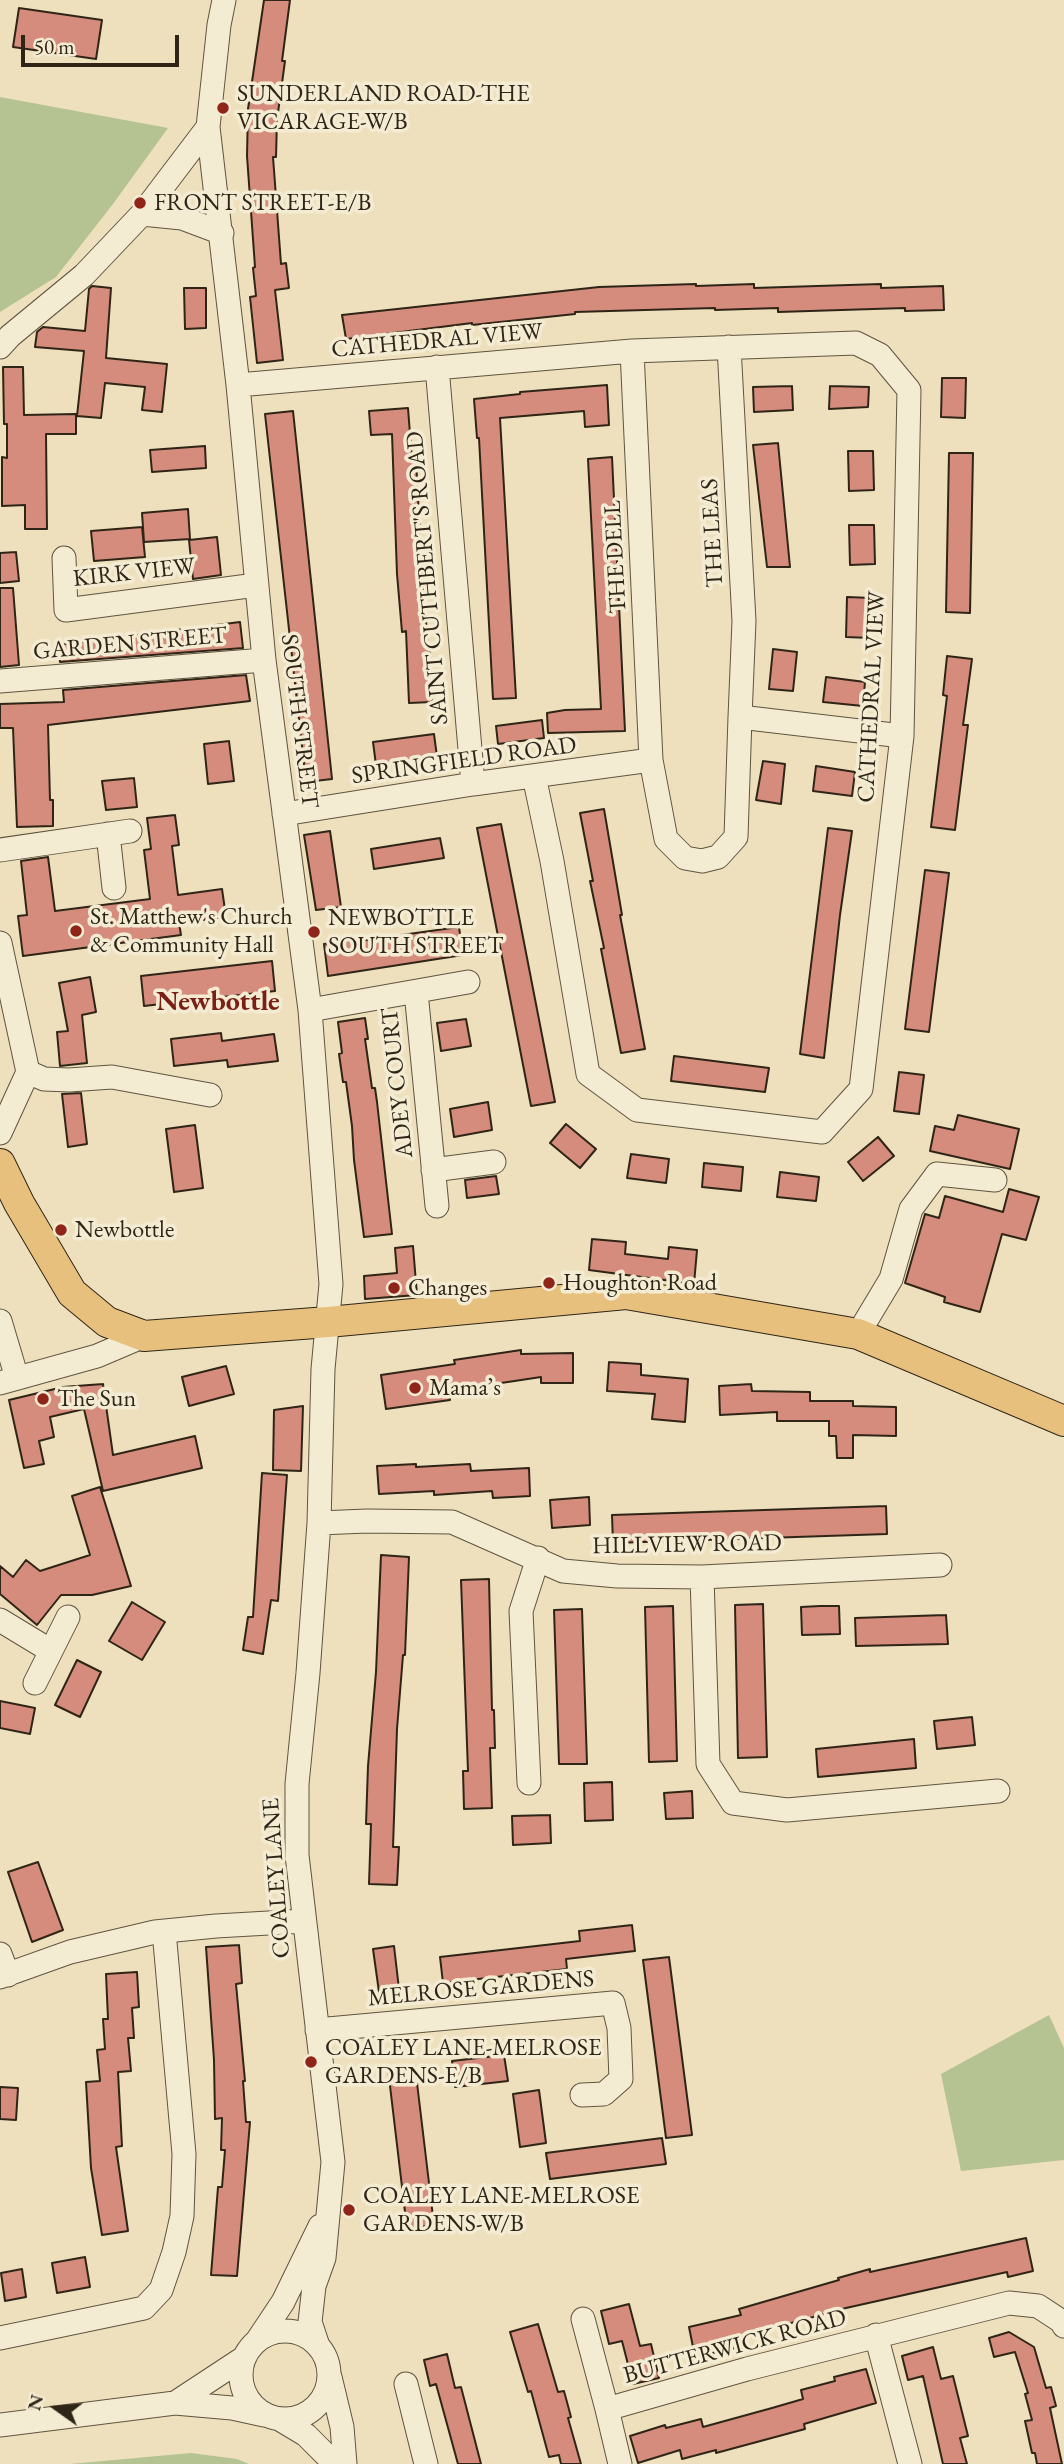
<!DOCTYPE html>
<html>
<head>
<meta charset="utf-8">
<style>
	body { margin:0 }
	#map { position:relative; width:1064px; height:2464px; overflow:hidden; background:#eee0bc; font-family:"EB Garamond",serif }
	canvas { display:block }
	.north { position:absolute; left:21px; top:2373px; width:70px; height:70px; -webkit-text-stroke:5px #f4ebd3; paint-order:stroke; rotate:285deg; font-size:19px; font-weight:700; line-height:28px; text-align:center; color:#2f2517 }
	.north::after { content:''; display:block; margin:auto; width:24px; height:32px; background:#2f2517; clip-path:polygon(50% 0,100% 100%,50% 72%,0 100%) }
	.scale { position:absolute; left:21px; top:35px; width:158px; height:32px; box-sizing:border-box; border:4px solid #2f2517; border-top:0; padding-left:9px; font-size:21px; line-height:24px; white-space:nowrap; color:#2f2517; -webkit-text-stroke:5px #f4ebd3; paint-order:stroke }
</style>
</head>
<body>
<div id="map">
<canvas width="1064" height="2464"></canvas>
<div class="north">N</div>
<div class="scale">50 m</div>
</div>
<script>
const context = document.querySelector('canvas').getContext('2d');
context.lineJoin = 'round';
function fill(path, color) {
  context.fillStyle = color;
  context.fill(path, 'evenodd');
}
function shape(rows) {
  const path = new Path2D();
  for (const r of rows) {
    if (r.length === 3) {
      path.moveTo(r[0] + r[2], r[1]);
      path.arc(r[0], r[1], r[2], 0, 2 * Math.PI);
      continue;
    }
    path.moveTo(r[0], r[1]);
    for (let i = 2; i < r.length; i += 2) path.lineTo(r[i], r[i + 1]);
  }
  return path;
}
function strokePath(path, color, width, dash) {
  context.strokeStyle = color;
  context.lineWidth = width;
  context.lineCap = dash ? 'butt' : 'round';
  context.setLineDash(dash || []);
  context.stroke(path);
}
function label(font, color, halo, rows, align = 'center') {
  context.font = font + ' "EB Garamond",serif';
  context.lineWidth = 7;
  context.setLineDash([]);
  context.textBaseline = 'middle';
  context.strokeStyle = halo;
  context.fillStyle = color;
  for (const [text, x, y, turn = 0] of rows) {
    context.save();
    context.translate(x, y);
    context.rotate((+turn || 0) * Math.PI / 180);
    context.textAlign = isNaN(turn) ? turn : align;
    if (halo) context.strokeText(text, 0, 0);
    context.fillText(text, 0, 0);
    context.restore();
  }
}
const green = shape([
	[0,97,168,128,113,204,56,277,0,312],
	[1049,2015,1064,2048,1064,2160,961,2171,941,2074],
	[191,2453,237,2459,249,2464,70,2464]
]);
const building = shape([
	[264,0,290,0,282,61,285,61,277,120,276,157,273,157,281,264,286,263,289,288,275,290,283,360,257,363,250,297,256,296,253,268,255,267,247,156,248,109,264,0],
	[19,8,102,20,96,59,13,47,19,8],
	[696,284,696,286,754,284,754,288,881,284,881,288,943,286,944,310,905,311,905,308,778,312,778,308,715,310,715,308,575,312,575,314,472,325,472,323,346,339,342,315,599,287,696,284],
	[92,286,111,288,106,358,167,364,162,412,142,410,145,387,105,383,101,418,77,416,84,351,35,347,37,332,43,327,85,331,89,289,92,286],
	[184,288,206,288,206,328,185,329,184,288],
	[3,367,23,367,24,415,76,414,76,434,46,434,47,529,25,529,25,505,2,506,2,457,7,458,7,424,4,424,3,367],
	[942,378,966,378,965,418,941,417,942,378],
	[607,385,609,425,585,427,584,411,500,418,516,698,493,699,479,438,477,438,474,399,520,394,520,392,607,385],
	[792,386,793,410,754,412,753,387,792,386],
	[830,386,869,387,868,407,829,409,830,386],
	[408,408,412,460,416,460,423,591,424,591,428,651,430,651,432,702,409,703,406,631,402,632,397,574,392,434,371,435,369,411,408,408],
	[293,411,332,779,306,782,265,414,293,411],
	[778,443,790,567,767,567,753,445,778,443],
	[205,446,206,468,152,472,150,450,205,446],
	[848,451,873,451,874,490,849,491,848,451],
	[949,453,973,453,970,613,946,612,949,453],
	[612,457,625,731,548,733,547,713,565,710,601,709,588,459,612,457],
	[188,509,190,539,144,542,142,513,188,509],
	[849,525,874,525,875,564,850,565,849,525],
	[142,527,145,557,94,561,91,531,142,527],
	[217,537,221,575,193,579,189,540,217,537],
	[16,552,19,581,0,583,0,553,16,552],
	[0,588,13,588,19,665,0,667,0,588],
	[847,597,872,598,871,638,846,637,847,597],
	[240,622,243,648,60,662,58,645,240,622],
	[773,649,797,652,793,691,769,689,773,649],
	[947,656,972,659,963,725,968,725,955,830,931,827,947,696,943,695,947,656],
	[246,675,250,701,48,725,50,800,53,800,53,826,17,827,13,728,0,728,0,704,64,702,63,690,246,675],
	[826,677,865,682,863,706,823,702,826,677],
	[542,720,544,738,498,744,496,726,542,720],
	[434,734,437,757,376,765,373,742,434,734],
	[229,741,234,781,208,784,204,744,229,741],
	[763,761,785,764,781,804,756,800,763,761],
	[816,766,855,772,852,796,813,791,816,766],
	[134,778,137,807,106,810,102,781,134,778],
	[604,809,622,915,620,915,645,1049,621,1053,601,949,604,948,590,881,593,881,580,813,604,809],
	[175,815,179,845,172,846,178,895,222,889,226,917,179,923,181,935,23,956,18,916,27,915,21,861,48,857,55,911,150,899,144,850,151,849,147,818,175,815],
	[501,824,555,1102,531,1106,477,828,501,824],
	[828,828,852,831,840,915,824,1058,800,1054,828,828],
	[330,831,341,907,316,910,304,835,330,831],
	[440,838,444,858,374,869,371,849,440,838],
	[925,870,949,873,929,1032,905,1029,925,870],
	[459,927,463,955,328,976,324,944,351,940,351,942,459,927],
	[272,961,275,991,144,1006,141,976,272,961],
	[90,977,96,1012,82,1015,87,1063,60,1066,57,1032,68,1031,59,983,90,977],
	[365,1018,368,1039,365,1039,372,1088,375,1088,377,1102,392,1234,364,1237,354,1160,352,1126,346,1082,343,1082,339,1054,342,1053,338,1022,365,1018],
	[466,1019,471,1046,441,1051,437,1023,466,1019],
	[221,1033,222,1041,274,1034,278,1061,228,1067,227,1060,174,1066,171,1039,221,1033],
	[674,1056,769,1068,765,1092,671,1081,674,1056],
	[899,1072,924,1075,919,1114,894,1111,899,1072],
	[81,1093,87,1144,68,1147,62,1094,81,1093],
	[488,1102,492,1130,454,1137,450,1109,488,1102],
	[958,1115,1019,1129,1010,1169,930,1151,935,1126,954,1130,958,1115],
	[566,1124,596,1149,580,1168,550,1143,566,1124],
	[195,1125,203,1188,174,1192,166,1129,195,1125],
	[878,1137,894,1156,863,1181,848,1162,878,1137],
	[631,1154,669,1159,666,1183,627,1178,631,1154],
	[704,1163,743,1167,741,1191,702,1187,704,1163],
	[780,1172,819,1177,816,1201,777,1197,780,1172],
	[496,1176,499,1194,467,1198,465,1180,496,1176],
	[1009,1189,1039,1197,1026,1240,1002,1234,980,1312,944,1302,945,1297,905,1283,925,1214,939,1218,945,1196,1003,1212,1009,1189],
	[592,1239,626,1242,625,1254,668,1259,669,1247,697,1250,694,1284,589,1270,592,1239],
	[413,1246,417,1295,365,1299,364,1276,397,1273,395,1248,413,1246],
	[521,1350,521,1354,573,1353,573,1383,541,1383,541,1377,448,1391,450,1400,386,1409,381,1375,455,1364,454,1360,521,1350],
	[609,1362,641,1364,641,1375,688,1379,685,1422,652,1419,655,1394,607,1391,609,1362],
	[226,1366,234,1394,189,1406,182,1377,226,1366],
	[103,1384,113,1455,195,1436,202,1468,103,1491,84,1409,50,1417,54,1437,39,1441,44,1464,24,1468,9,1400,63,1387,103,1384],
	[751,1384,752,1391,810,1392,810,1401,853,1401,853,1406,896,1407,896,1436,853,1435,853,1458,837,1458,836,1436,829,1436,829,1421,777,1421,777,1412,720,1415,719,1386,751,1384],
	[303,1406,301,1471,273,1470,274,1410,303,1406],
	[416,1464,416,1467,470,1464,471,1471,529,1468,530,1496,493,1498,492,1491,434,1495,434,1491,379,1494,377,1466,416,1464],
	[262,1473,287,1475,278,1601,271,1600,263,1654,243,1650,248,1617,253,1617,262,1473],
	[100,1487,131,1586,92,1595,61,1595,37,1625,0,1594,0,1566,13,1577,26,1560,40,1571,90,1555,72,1496,100,1487],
	[589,1497,590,1525,552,1528,550,1500,589,1497],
	[886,1506,887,1534,613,1543,612,1515,886,1506],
	[381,1555,409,1557,405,1655,403,1655,397,1729,393,1847,399,1847,397,1885,369,1884,371,1824,366,1824,368,1766,376,1672,381,1555],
	[489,1579,492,1710,494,1710,495,1748,490,1748,492,1808,464,1809,463,1771,468,1771,461,1580,489,1579],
	[132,1602,165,1622,142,1660,109,1641,132,1602],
	[763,1604,767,1757,738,1758,735,1605,763,1604],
	[673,1606,677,1761,649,1762,645,1607,673,1606],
	[820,1606,839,1606,840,1634,802,1635,801,1607,820,1606],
	[582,1609,587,1764,559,1764,554,1610,582,1609],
	[946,1615,948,1644,856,1646,855,1618,946,1615],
	[77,1660,101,1672,80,1717,55,1705,77,1660],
	[0,1701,35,1708,30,1734,0,1728,0,1701],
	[972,1717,975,1745,937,1749,934,1721,972,1717],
	[914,1739,916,1768,818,1777,816,1749,914,1739],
	[612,1782,613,1820,585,1821,584,1783,612,1782],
	[692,1791,693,1818,666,1819,664,1793,692,1791],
	[550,1815,551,1843,513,1845,512,1816,550,1815],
	[38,1862,63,1930,32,1942,8,1872,38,1862],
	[632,1925,635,1951,566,1959,567,1969,443,1983,440,1957,580,1941,579,1931,632,1925],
	[239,1945,242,1983,236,1984,245,2081,243,2081,246,2122,250,2122,237,2276,211,2275,218,2187,222,2187,225,2150,221,2150,222,2118,215,2119,214,2060,206,1947,239,1945],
	[394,1946,399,1989,379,1992,373,1949,394,1946],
	[669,1957,692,2135,666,2138,643,1960,669,1957],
	[137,1972,139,2007,132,2008,134,2038,128,2038,131,2071,118,2072,122,2146,116,2147,128,2231,102,2235,91,2168,86,2082,100,2081,97,2050,105,2049,103,2019,108,2019,106,1974,137,1972],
	[504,2055,508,2081,455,2087,452,2061,504,2055],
	[415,2066,434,2225,407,2229,388,2069,415,2066],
	[0,2087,18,2088,16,2120,0,2119,0,2087],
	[539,2090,546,2143,520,2147,513,2094,539,2090],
	[662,2138,666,2164,550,2179,546,2153,662,2138],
	[1026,2238,1033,2271,1008,2277,1007,2272,846,2308,733,2339,735,2348,695,2357,689,2327,741,2315,739,2309,839,2280,838,2278,870,2269,870,2272,1026,2238],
	[85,2257,90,2287,57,2293,52,2263,85,2257],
	[22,2269,26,2297,5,2301,1,2273,22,2269],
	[629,2304,640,2346,651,2344,659,2378,633,2384,622,2341,609,2344,601,2311,629,2304],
	[538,2324,558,2392,564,2391,571,2417,568,2418,581,2464,561,2464,559,2455,549,2457,531,2391,528,2392,510,2332,538,2324],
	[1009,2332,1034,2347,1046,2388,1051,2387,1056,2406,1050,2408,1062,2464,1037,2464,1035,2453,1032,2453,1025,2421,1032,2420,1025,2394,1028,2393,1015,2352,994,2357,989,2338,1009,2332],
	[933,2347,941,2379,953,2376,968,2436,960,2438,967,2464,943,2464,923,2376,908,2380,902,2356,933,2347],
	[447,2354,455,2388,461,2387,481,2464,458,2464,436,2384,430,2386,424,2360,447,2354],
	[866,2369,876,2403,804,2424,805,2429,716,2453,716,2450,682,2459,680,2450,638,2463,630,2436,665,2425,666,2428,701,2419,703,2427,772,2408,803,2399,801,2390,835,2381,834,2377,866,2369]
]);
const minor = shape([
	[224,0,219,25,208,127,238,385,264,660,310,1010,331,1284,323,1369,319,1523,308,1673,297,1784,297,1855,333,2162,324,2258,314,2286,310,2322,317,2343],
	[142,214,182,218,222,233],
	[0,347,10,336,84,275,142,214,208,127],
	[729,347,744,621,740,717],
	[632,351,651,760,666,839,685,858,702,861,718,857,736,837,740,717,902,736],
	[437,367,473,784],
	[238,385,632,351,856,343,880,355,909,390,902,736,861,1089,822,1132,637,1110,588,1074,552,861,534,776],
	[64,558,66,610,256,585],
	[0,681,264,660],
	[284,814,473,784,651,760],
	[108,834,114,888],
	[0,850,130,831],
	[0,943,28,1072,0,1133],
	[416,992,437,1206],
	[310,1010,468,982],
	[28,1072,44,1079,69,1080,112,1077,210,1095],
	[433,1170,494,1162],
	[0,1321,17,1378],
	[858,1334,891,1279,911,1209,937,1174,995,1180],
	[0,1383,97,1356,144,1336],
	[319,1523,367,1521,452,1522,563,1571,617,1576,702,1577,940,1565],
	[702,1577,708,1764,733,1803,787,1810,998,1791],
	[0,1620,51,1651],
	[35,1683,68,1617],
	[529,1783,521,1611,538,1558],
	[0,1954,8,1975],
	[0,1977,70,1952,155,1932,216,1926,304,1921],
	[317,2030,613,2003,619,2028,621,2079,604,2094,582,2095],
	[583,2319,607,2409],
	[285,2375,44],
	[876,2335,910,2464],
	[0,2338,144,2308,161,2290,174,2252,182,2216,184,2154,164,1931],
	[257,2341,283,2302,320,2226],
	[330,2377,342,2427,345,2464],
	[406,2384,426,2464],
	[175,2403,245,2357],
	[281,2420,306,2435,335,2464],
	[0,2425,175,2403,232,2408,264,2415],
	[620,2464,607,2409,747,2369,1009,2303,1038,2306,1061,2321,1064,2326]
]);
const major = shape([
	[0,1164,19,1203,72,1293,107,1322,144,1336,328,1322,626,1294,858,1334,1064,1421]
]);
const markers = [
	[223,108,7,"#8f2418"],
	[140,203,7,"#8f2418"],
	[76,931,7,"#8f2418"],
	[314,932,7,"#8f2418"],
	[61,1230,7,"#8f2418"],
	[549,1283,7,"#8f2418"],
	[394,1288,7,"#8f2418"],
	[415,1388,7,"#8f2418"],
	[43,1399,7,"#8f2418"],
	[311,2062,7,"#8f2418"],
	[349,2210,7,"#8f2418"]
];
const poiNames = [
	["SUNDERLAND ROAD-THE",237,94],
	["VICARAGE-W/B",237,122],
	["FRONT STREET-E/B",154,203],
	["St. Matthew's Church",90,917],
	["& Community Hall",90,945],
	["NEWBOTTLE",328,918],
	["SOUTH STREET",328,946],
	["Newbottle",75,1230],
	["Houghton Road",563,1283],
	["Changes",408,1288],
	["Mama’s",429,1388],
	["The Sun",57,1399],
	["COALEY LANE-MELROSE",325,2048],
	["GARDENS-E/B",325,2076],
	["COALEY LANE-MELROSE",363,2196],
	["GARDENS-W/B",363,2224]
];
const streetNames = [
	["CATHEDRAL VIEW",437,341,-5],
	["THE LEAS",713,533,-93],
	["THE DELL",616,557,-93],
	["KIRK VIEW",134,573,-6],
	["SAINT CUTHBERT'S ROAD",428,578,-95],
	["GARDEN STREET",130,644,-5],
	["CATHEDRAL VIEW",872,697,-87],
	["SOUTH STREET",299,721,83],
	["SPRINGFIELD ROAD",464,761,-8],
	["ADEY COURT",398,1083,-96],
	["HILLVIEW ROAD",687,1545,-1],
	["COALEY LANE",277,1878,-94],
	["MELROSE GARDENS",481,1989,-5],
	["BUTTERWICK ROAD",735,2347,-15]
];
const quarterNames = [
	["Newbottle",218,1002]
];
fill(green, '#b5c393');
fill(building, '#d68c7c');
strokePath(building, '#2f2517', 2);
strokePath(minor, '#5f5440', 25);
strokePath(major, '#2f2517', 32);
strokePath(minor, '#f4ebd3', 23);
strokePath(major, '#e7c07e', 30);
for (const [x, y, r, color] of markers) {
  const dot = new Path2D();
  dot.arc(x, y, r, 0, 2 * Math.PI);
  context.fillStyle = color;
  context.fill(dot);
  strokePath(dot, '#f4ebd3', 2.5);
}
label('24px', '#2f2517', '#f4ebd3', poiNames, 'left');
label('24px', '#2f2517', '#f4ebd3', streetNames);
label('bold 28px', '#7a1f14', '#f4ebd3', quarterNames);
</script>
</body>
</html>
